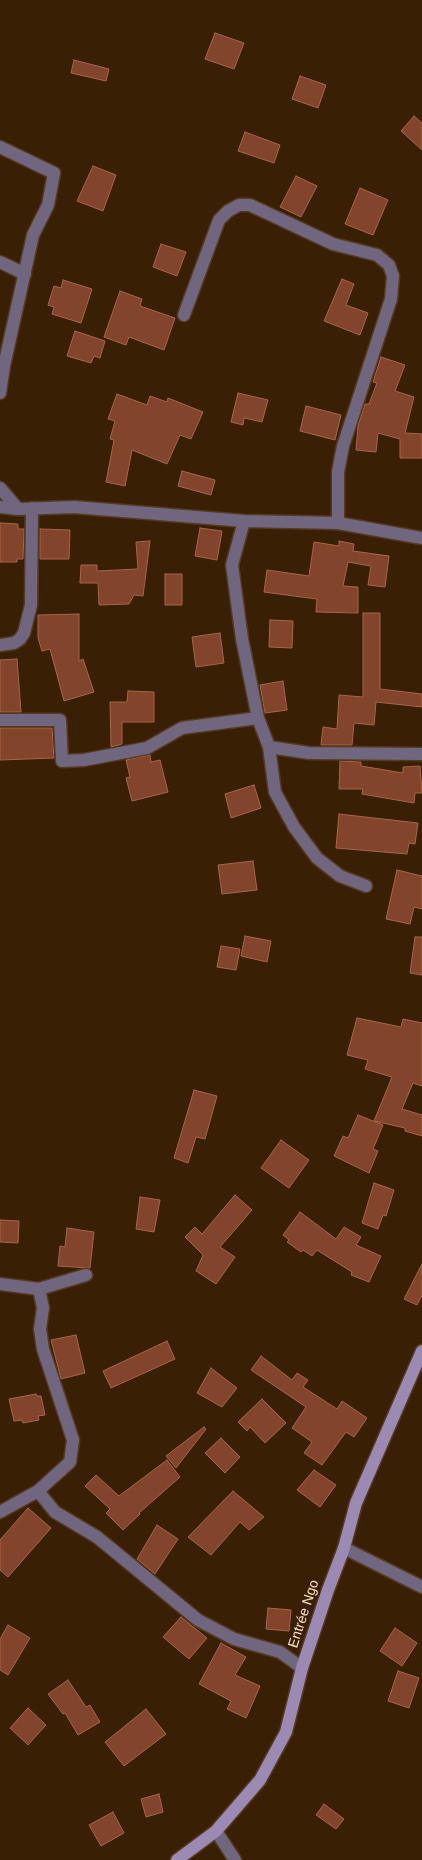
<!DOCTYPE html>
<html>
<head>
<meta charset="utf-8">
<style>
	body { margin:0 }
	canvas { display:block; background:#391f04 }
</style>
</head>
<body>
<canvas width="422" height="1860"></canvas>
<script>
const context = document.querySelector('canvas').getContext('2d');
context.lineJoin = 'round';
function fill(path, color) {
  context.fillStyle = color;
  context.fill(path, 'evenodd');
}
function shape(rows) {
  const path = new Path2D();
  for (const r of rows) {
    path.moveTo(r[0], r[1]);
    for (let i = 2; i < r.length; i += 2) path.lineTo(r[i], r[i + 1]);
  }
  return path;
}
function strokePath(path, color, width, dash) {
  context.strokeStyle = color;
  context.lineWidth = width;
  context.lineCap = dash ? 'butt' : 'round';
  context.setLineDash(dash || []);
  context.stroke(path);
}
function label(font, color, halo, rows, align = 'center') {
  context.font = font + ' Helvetica,sans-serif';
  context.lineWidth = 4;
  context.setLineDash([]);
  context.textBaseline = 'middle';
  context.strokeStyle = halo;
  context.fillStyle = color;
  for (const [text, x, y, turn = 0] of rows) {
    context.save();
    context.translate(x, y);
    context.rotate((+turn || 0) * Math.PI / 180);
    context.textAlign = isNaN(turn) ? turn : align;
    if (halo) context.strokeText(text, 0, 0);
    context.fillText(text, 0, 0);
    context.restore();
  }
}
const building = shape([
	[215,33,244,43,234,69,205,59,215,33],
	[74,60,109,69,106,81,71,73,74,60],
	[300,76,326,85,318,108,292,99,300,76],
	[414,116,422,123,422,150,401,131,414,116],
	[245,132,280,145,274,163,238,151,245,132],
	[93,166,116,175,103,211,77,201,93,166],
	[296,176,317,186,301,217,280,207,296,176],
	[360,188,388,200,373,235,345,224,360,188],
	[161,244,186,252,177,276,153,267,161,244],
	[342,279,354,284,346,305,368,313,360,335,324,321,342,279],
	[63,280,92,289,81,323,52,314,54,307,48,305,54,286,61,288,63,280],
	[120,291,142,299,140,306,175,318,164,350,129,337,126,345,104,337,120,291],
	[75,331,105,341,100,358,94,356,91,363,67,356,75,331],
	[381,357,405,365,395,391,414,397,405,433,422,434,422,458,400,458,400,439,378,433,376,452,356,450,358,426,365,404,369,404,377,383,373,382,381,357],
	[238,393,268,400,262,422,244,418,243,425,231,422,238,393],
	[117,394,147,405,150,396,167,402,168,398,203,412,191,439,180,435,167,464,132,450,125,486,106,482,114,440,110,439,115,421,108,419,117,394],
	[306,406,341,415,335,440,300,431,306,406],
	[182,471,215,480,211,495,178,486,182,471],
	[0,523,18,524,18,529,24,529,23,559,17,559,17,562,0,562,0,523],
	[200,528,222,531,217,560,195,556,200,528],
	[40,529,70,530,69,559,40,559,40,529],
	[150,541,143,596,134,595,129,604,99,605,98,583,80,583,81,565,97,565,97,571,138,569,136,542,150,541],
	[339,541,354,544,353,551,389,556,385,587,368,585,371,566,348,562,343,586,358,587,358,613,316,612,317,599,264,592,267,570,309,576,314,542,339,546,339,541],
	[165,574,182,574,182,605,165,605,165,574],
	[363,613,380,613,380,689,422,694,422,707,376,702,374,725,354,723,352,745,321,745,323,727,337,729,339,695,363,697,363,613],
	[79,614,79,661,83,659,94,692,64,701,50,649,42,651,38,638,38,615,79,614],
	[270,620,293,621,292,648,269,647,270,620],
	[220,633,224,663,196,667,192,637,220,633],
	[17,659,21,712,0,712,0,660,17,659],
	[283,681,287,710,265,713,260,685,283,681],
	[128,691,154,692,154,722,122,722,122,744,111,747,110,702,127,702,128,691],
	[0,728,52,728,54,758,0,760,0,728],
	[150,755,151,762,160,760,168,792,132,801,126,778,130,777,126,760,150,755],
	[340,761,361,762,361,766,403,773,403,767,420,766,422,793,415,793,414,803,362,794,363,789,339,789,340,761],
	[254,785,261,808,231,818,225,794,254,785],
	[339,814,418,823,415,844,409,843,407,854,336,848,339,814],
	[253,861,257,890,222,894,218,865,253,861],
	[397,870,422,876,422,909,414,907,410,924,386,919,397,870],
	[245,936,271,941,267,962,241,956,245,936],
	[415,937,422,937,422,975,410,973,415,937],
	[221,946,240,949,236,970,217,967,221,946],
	[357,1018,401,1027,403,1019,422,1023,422,1086,413,1083,402,1109,422,1115,422,1136,405,1131,405,1128,374,1121,392,1077,365,1069,368,1060,347,1055,357,1018],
	[194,1090,217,1096,205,1139,196,1137,188,1163,174,1158,194,1090],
	[358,1115,383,1125,373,1149,378,1151,369,1173,334,1156,343,1136,348,1138,358,1115],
	[281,1140,309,1160,289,1188,261,1168,281,1140],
	[374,1183,394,1190,386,1216,383,1215,378,1229,362,1223,374,1183],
	[235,1195,252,1210,220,1247,235,1257,216,1284,196,1271,203,1255,185,1237,195,1227,202,1234,235,1195],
	[140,1197,160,1200,154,1232,136,1229,140,1197],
	[300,1212,336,1239,344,1227,361,1237,356,1245,381,1256,369,1282,351,1275,352,1272,317,1250,312,1256,303,1250,301,1252,287,1242,289,1240,283,1235,300,1212],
	[0,1220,19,1221,18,1243,0,1242,0,1220],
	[67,1228,94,1232,90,1268,58,1266,60,1246,65,1247,67,1228],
	[422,1264,422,1295,417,1305,404,1299,422,1264],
	[76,1335,85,1373,61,1379,51,1340,76,1335],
	[167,1341,175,1359,111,1388,103,1371,167,1341],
	[261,1356,292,1380,297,1373,308,1380,303,1387,337,1409,342,1401,367,1418,354,1437,346,1432,322,1465,304,1453,312,1442,292,1428,306,1407,251,1370,261,1356],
	[211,1368,237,1388,222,1407,197,1393,211,1368],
	[36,1394,37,1396,41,1396,45,1415,38,1416,39,1420,23,1423,22,1420,14,1421,9,1399,36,1394],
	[262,1399,286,1423,265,1443,250,1427,247,1431,238,1422,262,1399],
	[204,1427,206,1429,176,1468,166,1456,204,1427],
	[221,1438,240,1457,225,1473,205,1453,221,1438],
	[167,1460,180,1477,139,1513,140,1514,123,1530,106,1513,110,1509,85,1486,96,1475,119,1496,167,1460],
	[314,1470,336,1485,320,1507,297,1490,314,1470],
	[233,1491,264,1517,249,1530,240,1522,211,1555,188,1537,233,1491],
	[28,1508,51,1528,8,1577,0,1570,0,1540,28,1508],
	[157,1525,178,1539,155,1574,137,1559,157,1525],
	[268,1608,291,1610,289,1631,266,1629,268,1608],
	[181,1617,207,1638,189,1659,163,1637,181,1617],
	[8,1625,30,1638,8,1675,0,1670,0,1639,8,1625],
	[395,1628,417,1643,402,1666,380,1651,395,1628],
	[221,1643,246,1657,235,1675,260,1686,246,1718,227,1709,231,1701,199,1684,221,1643],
	[398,1671,419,1678,409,1708,388,1701,398,1671],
	[68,1680,86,1707,90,1705,100,1722,78,1735,65,1713,63,1714,48,1694,68,1680],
	[28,1708,46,1725,28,1745,10,1728,28,1708],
	[146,1709,166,1734,124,1766,105,1742,146,1709],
	[159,1794,163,1812,146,1817,141,1799,159,1794],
	[324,1804,344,1819,336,1829,316,1815,324,1804],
	[113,1812,124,1833,101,1846,89,1825,113,1812]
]);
const street = shape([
	[0,147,54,173,48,205,33,235,4,366,0,393],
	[0,262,25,274],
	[184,315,219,220,228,211,239,205,250,205,333,244,377,255,389,265,393,276,391,299,343,446,338,472,338,523],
	[0,488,18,509],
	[0,507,18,509,74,507,244,521,338,523,422,538],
	[244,521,232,565,242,639,258,718,269,747,275,792,294,827,317,858,340,876,366,886],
	[0,645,14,643,20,639,24,633,31,605,32,508],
	[0,720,60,720,62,761,84,760,147,748,182,728,258,718],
	[269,747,309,753,422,754],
	[0,1284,39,1289,86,1275],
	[38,1491,70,1462,73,1440,43,1349,40,1329,43,1308,39,1289],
	[0,1512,38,1491,55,1512,97,1537,198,1620,234,1639,280,1652,302,1668],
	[344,1548,422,1587],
	[216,1831,235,1860]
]);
const secondary = shape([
	[177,1860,216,1831,260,1780,286,1732,302,1668,328,1590,344,1548,356,1503,422,1351]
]);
const streetNames = [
	["Entrée Ngo",304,1614,-72]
];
fill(building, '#82442a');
strokePath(building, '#a8654b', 1);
strokePath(street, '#553a1f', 15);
strokePath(secondary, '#553a1f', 15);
strokePath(street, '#706680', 12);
strokePath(secondary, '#9a8ab4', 12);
label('14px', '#fee0c7', '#391f04', streetNames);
</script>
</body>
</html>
